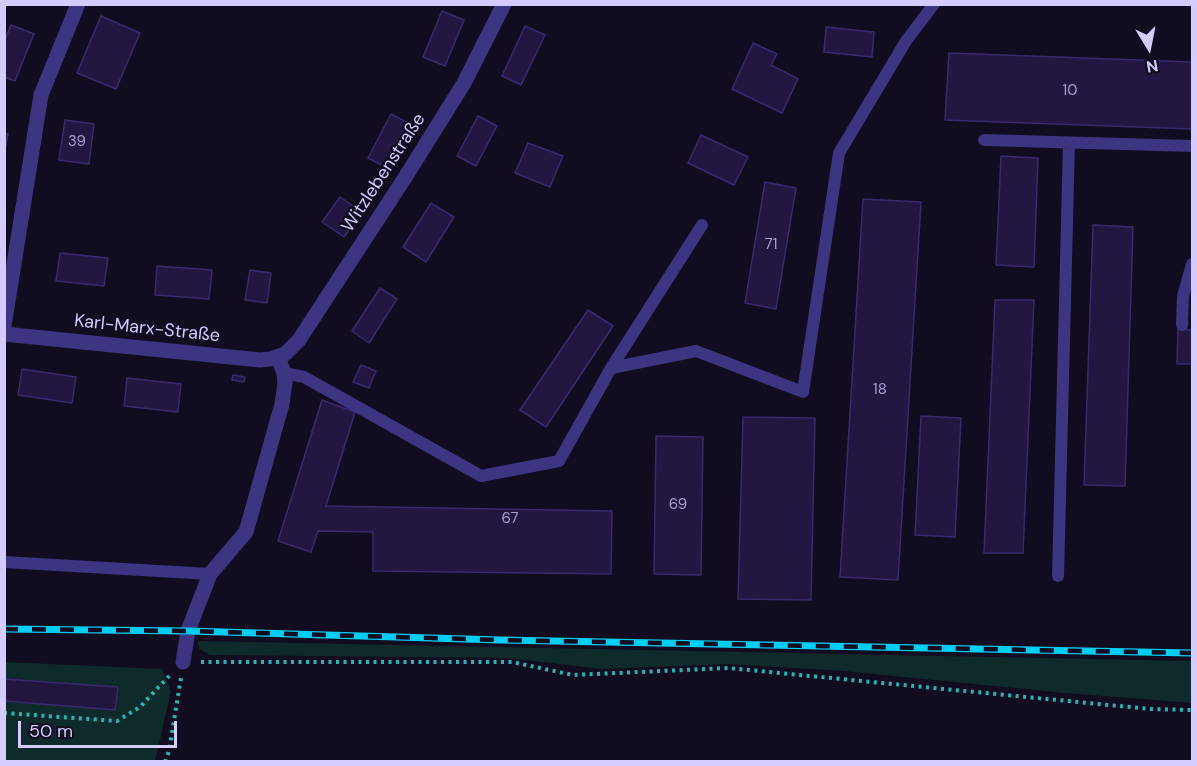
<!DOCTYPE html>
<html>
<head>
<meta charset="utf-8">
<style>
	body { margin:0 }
	#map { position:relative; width:1197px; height:766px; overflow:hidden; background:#110c20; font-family:"DM Sans",sans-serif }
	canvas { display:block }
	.frame { position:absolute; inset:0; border:6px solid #d5cbff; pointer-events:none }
	.north { position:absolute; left:1119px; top:18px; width:60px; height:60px; -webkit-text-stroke:4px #110c20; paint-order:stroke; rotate:170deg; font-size:16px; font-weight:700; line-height:24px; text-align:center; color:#d5cbff }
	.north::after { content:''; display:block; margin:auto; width:21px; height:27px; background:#d5cbff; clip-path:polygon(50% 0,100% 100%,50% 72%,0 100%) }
	.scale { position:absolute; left:18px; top:721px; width:159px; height:27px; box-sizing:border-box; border:3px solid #d5cbff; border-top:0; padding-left:8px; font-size:18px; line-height:21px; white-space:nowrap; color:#d5cbff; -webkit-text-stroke:4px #110c20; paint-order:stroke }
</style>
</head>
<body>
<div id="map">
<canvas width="1197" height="766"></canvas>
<div class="frame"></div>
<div class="north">N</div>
<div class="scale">50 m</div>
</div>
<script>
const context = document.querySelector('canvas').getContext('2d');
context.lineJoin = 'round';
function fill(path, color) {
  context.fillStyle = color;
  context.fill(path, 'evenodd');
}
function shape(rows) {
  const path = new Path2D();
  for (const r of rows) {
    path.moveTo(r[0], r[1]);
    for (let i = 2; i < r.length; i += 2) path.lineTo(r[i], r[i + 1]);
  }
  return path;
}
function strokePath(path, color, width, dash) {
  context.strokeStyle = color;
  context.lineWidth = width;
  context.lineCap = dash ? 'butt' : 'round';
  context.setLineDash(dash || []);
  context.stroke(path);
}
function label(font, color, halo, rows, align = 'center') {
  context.font = font + ' "DM Sans",sans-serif';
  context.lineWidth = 4.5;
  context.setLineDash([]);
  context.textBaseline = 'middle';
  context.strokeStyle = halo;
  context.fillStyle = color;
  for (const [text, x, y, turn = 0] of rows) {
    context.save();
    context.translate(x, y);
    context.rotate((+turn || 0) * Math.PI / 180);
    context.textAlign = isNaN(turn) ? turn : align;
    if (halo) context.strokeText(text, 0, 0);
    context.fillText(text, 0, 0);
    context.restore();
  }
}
const green = shape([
	[198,641,1192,661,1192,703,1065,693,844,671,728,664,602,669,507,658,210,655,199,649],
	[5,662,162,669,171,692,155,761,5,762]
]);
const building = shape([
	[442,11,464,20,445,66,423,57,442,11],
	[101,16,140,33,116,89,77,73,101,16],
	[11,25,34,34,15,81,4,77,4,42,11,25],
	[525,26,545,35,521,85,502,76,525,26],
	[826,27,874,32,872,57,824,52,826,27],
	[753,43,777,54,771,65,798,79,782,113,732,89,753,43],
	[949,53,1192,62,1192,129,945,120,949,53],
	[391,114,414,126,391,170,368,158,391,114],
	[478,116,497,126,476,166,457,156,478,116],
	[65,120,94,124,89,164,59,160,65,120],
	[4,133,8,134,4,155,4,133],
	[701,135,748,157,734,185,688,163,701,135],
	[528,143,563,156,550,187,515,173,528,143],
	[1001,156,1038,158,1034,267,996,265,1001,156],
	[765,182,796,188,776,309,745,303,765,182],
	[340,197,362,212,344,237,322,222,340,197],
	[863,199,921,202,898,580,840,577,863,199],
	[431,203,454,217,426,262,403,247,431,203],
	[1093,225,1133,227,1125,486,1084,485,1093,225],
	[60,253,108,258,104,286,56,281,60,253],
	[157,266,212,270,209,299,155,295,157,266],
	[250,270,271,273,267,303,245,300,250,270],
	[380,288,397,299,369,343,352,331,380,288],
	[995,300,1034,300,1023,553,984,553,995,300],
	[588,310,613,326,546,427,520,410,588,310],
	[1178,329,1192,330,1192,364,1177,364,1178,329],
	[361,365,376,371,369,388,353,382,361,365],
	[22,369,76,377,72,403,18,395,22,369],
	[233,375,245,377,244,382,232,380,233,375],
	[127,378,181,384,178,412,124,406,127,378],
	[322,400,355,412,326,506,612,511,611,574,373,571,373,532,318,531,311,552,278,541,322,400],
	[921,416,961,418,955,537,915,535,921,416],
	[743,417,815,418,811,600,738,599,743,417],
	[656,436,703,437,701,575,654,574,656,436],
	[4,679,118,687,115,710,4,701,4,679]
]);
const path = shape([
	[201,662,512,662,573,675,728,668,1150,709,1192,710],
	[4,713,117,721,140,707,171,674],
	[165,762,169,751,181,678]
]);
const service = shape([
	[984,140,1192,146],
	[1182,325,1183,296,1192,264],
	[611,368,696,351,803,392,839,153,906,41,934,4],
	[284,373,304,377,481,476,559,461,611,368,702,225],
	[4,562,210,574],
	[1058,576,1069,143]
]);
const minor = shape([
	[4,326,41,95,78,4],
	[4,334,260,360,270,359,285,354,299,340,406,176,464,83,504,4],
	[183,662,188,631,210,574,246,532,282,404,285,383,284,373,278,357]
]);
const rail = shape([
	[4,629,188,631,500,640,1192,653]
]);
const numberNames = [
	["10",1070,91],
	["39",77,142],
	["71",771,245],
	["18",880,390],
	["69",678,505],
	["67",510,519]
];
const streetNames = [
	["Witzlebenstraße",384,173,-57],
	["Karl-Marx-Straße",147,329,6]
];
fill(green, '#0f2a2a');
fill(building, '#231742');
strokePath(building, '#3b296f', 1.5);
strokePath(path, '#29b4b5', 4, [3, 4.5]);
strokePath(service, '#3d3581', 12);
strokePath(minor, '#3d3581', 15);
strokePath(rail, '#00cef6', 7);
strokePath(rail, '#110c20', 4.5, [14]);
label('15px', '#a89ed0', null, numberNames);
label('18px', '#d5cbff', '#110c20', streetNames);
</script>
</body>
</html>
